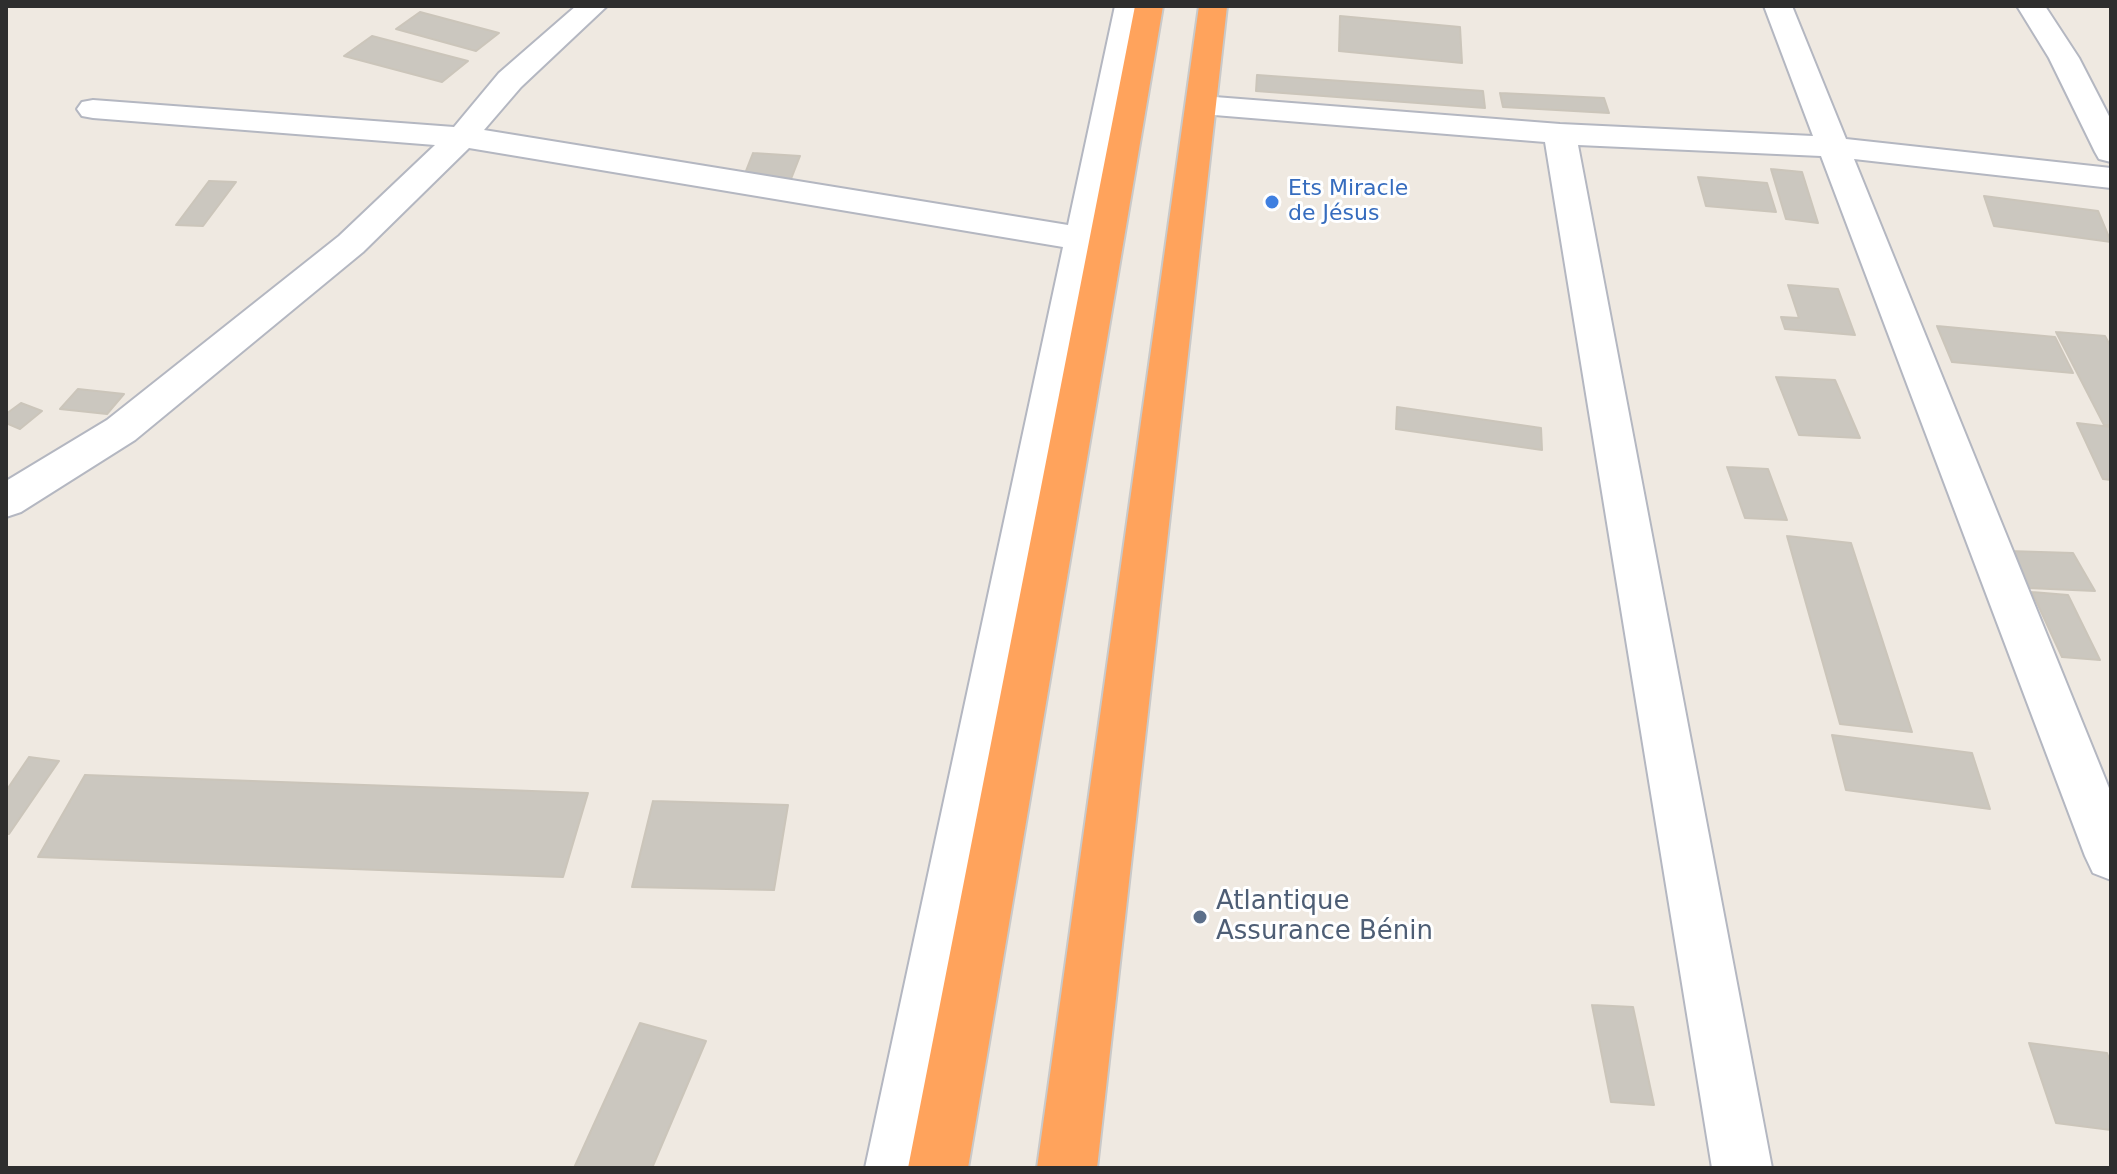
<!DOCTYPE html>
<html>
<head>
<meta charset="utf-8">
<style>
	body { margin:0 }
	#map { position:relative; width:2117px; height:1174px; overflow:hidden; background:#efe9e1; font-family:"DejaVu Sans",sans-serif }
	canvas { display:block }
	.frame { position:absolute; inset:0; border:8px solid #2e2e2e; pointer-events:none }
</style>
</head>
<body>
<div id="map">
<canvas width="2117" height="1174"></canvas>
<div class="frame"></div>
</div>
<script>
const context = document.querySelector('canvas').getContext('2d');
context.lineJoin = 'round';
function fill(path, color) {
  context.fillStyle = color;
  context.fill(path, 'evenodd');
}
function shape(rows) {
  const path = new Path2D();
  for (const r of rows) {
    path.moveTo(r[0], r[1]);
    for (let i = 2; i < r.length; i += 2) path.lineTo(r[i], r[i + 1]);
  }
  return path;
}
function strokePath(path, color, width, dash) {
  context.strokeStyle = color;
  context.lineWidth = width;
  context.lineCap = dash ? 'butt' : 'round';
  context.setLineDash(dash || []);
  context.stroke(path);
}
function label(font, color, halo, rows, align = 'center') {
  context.font = font + ' "DejaVu Sans",sans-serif';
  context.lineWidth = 6;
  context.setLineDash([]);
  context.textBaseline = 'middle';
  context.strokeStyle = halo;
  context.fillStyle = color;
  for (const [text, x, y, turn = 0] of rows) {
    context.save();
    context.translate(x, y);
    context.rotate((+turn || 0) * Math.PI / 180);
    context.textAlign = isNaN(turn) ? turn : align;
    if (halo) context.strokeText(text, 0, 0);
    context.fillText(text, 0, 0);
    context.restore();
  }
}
const building = shape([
	[420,12,499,33,476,51,396,29,420,12],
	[1340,16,1460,27,1462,63,1339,51,1340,16],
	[372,36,468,61,442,82,344,56,372,36],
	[1257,75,1483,91,1485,108,1256,91,1257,75],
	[1500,93,1604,98,1609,113,1503,107,1500,93],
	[753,153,800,156,791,179,744,176,753,153],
	[1771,169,1802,172,1818,223,1786,219,1771,169],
	[1698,177,1767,183,1776,212,1706,206,1698,177],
	[209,181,236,182,203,226,176,225,209,181],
	[1984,196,2098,211,2111,242,1994,226,1984,196],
	[1788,285,1838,289,1855,335,1785,329,1781,317,1799,318,1788,285],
	[1937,326,2055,337,2073,373,1952,362,1937,326],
	[2056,332,2105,336,2111,347,2111,425,2104,425,2056,332],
	[1776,377,1835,380,1860,438,1799,435,1776,377],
	[78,389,124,394,107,414,60,409,78,389],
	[21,403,42,411,20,429,6,423,6,414,21,403],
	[1397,407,1541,428,1542,450,1396,429,1397,407],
	[2077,423,2111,427,2111,480,2103,479,2077,423],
	[1727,467,1768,469,1787,520,1745,518,1727,467],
	[1787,536,1851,543,1912,732,1840,724,1787,536],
	[2008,551,2073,553,2095,591,2028,588,2008,551],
	[2032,592,2068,595,2100,660,2062,657,2032,592],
	[1832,735,1972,753,1990,809,1846,790,1832,735],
	[29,757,59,761,9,834,6,834,6,791,29,757],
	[85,775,588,793,563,877,38,857,85,775],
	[653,801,788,805,774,890,632,887,653,801],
	[1592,1005,1633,1007,1654,1105,1611,1102,1592,1005],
	[640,1023,706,1041,652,1168,574,1168,640,1023],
	[2029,1043,2107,1053,2111,1064,2111,1130,2056,1123,2029,1043]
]);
const minor = shape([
	[576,6,607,6,521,87,484,130,1068,225,1115,6,1143,6,925,1168,865,1168,1063,247,469,148,363,252,135,440,21,512,6,517,6,481,107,420,339,236,435,145,93,118,82,116,77,109,82,102,93,100,454,127,499,73,576,6],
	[1764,6,1792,6,1846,139,2111,168,2111,188,1854,159,2111,793,2111,880,2093,873,2085,856,1821,156,1578,145,1772,1168,1712,1168,1545,142,1202,114,1191,112,1186,105,1191,98,1202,96,1560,124,1813,136,1764,6],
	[2017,6,2045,6,2079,58,2111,120,2111,162,2099,159,2095,152,2049,58,2017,6]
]);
const highway = shape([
	[1135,6,1163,6,968,1168,908,1168,1135,6],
	[1199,6,1227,6,1097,1168,1037,1168,1199,6]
]);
const markers = [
	[1272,202,8,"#3f7fe0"],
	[1200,917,8,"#5c6f8a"]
];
const farShopnames = [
	["Ets Miracle",1288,189],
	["de Jésus",1288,214]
];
const serviceNames = [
	["Atlantique",1216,902],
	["Assurance Bénin",1216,932]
];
fill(building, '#cbc7bf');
strokePath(building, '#cbc5ba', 2);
strokePath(minor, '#b4b7c1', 4);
strokePath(highway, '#c9c9c9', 4);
fill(minor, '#fff');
fill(highway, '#ffa35c');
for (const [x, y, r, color] of markers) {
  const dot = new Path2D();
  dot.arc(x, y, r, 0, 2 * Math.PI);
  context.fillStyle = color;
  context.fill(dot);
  strokePath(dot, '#fff', 3);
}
label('22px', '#366cbe', '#fff', farShopnames, 'left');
label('26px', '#4e5e75', '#fff', serviceNames, 'left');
</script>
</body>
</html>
